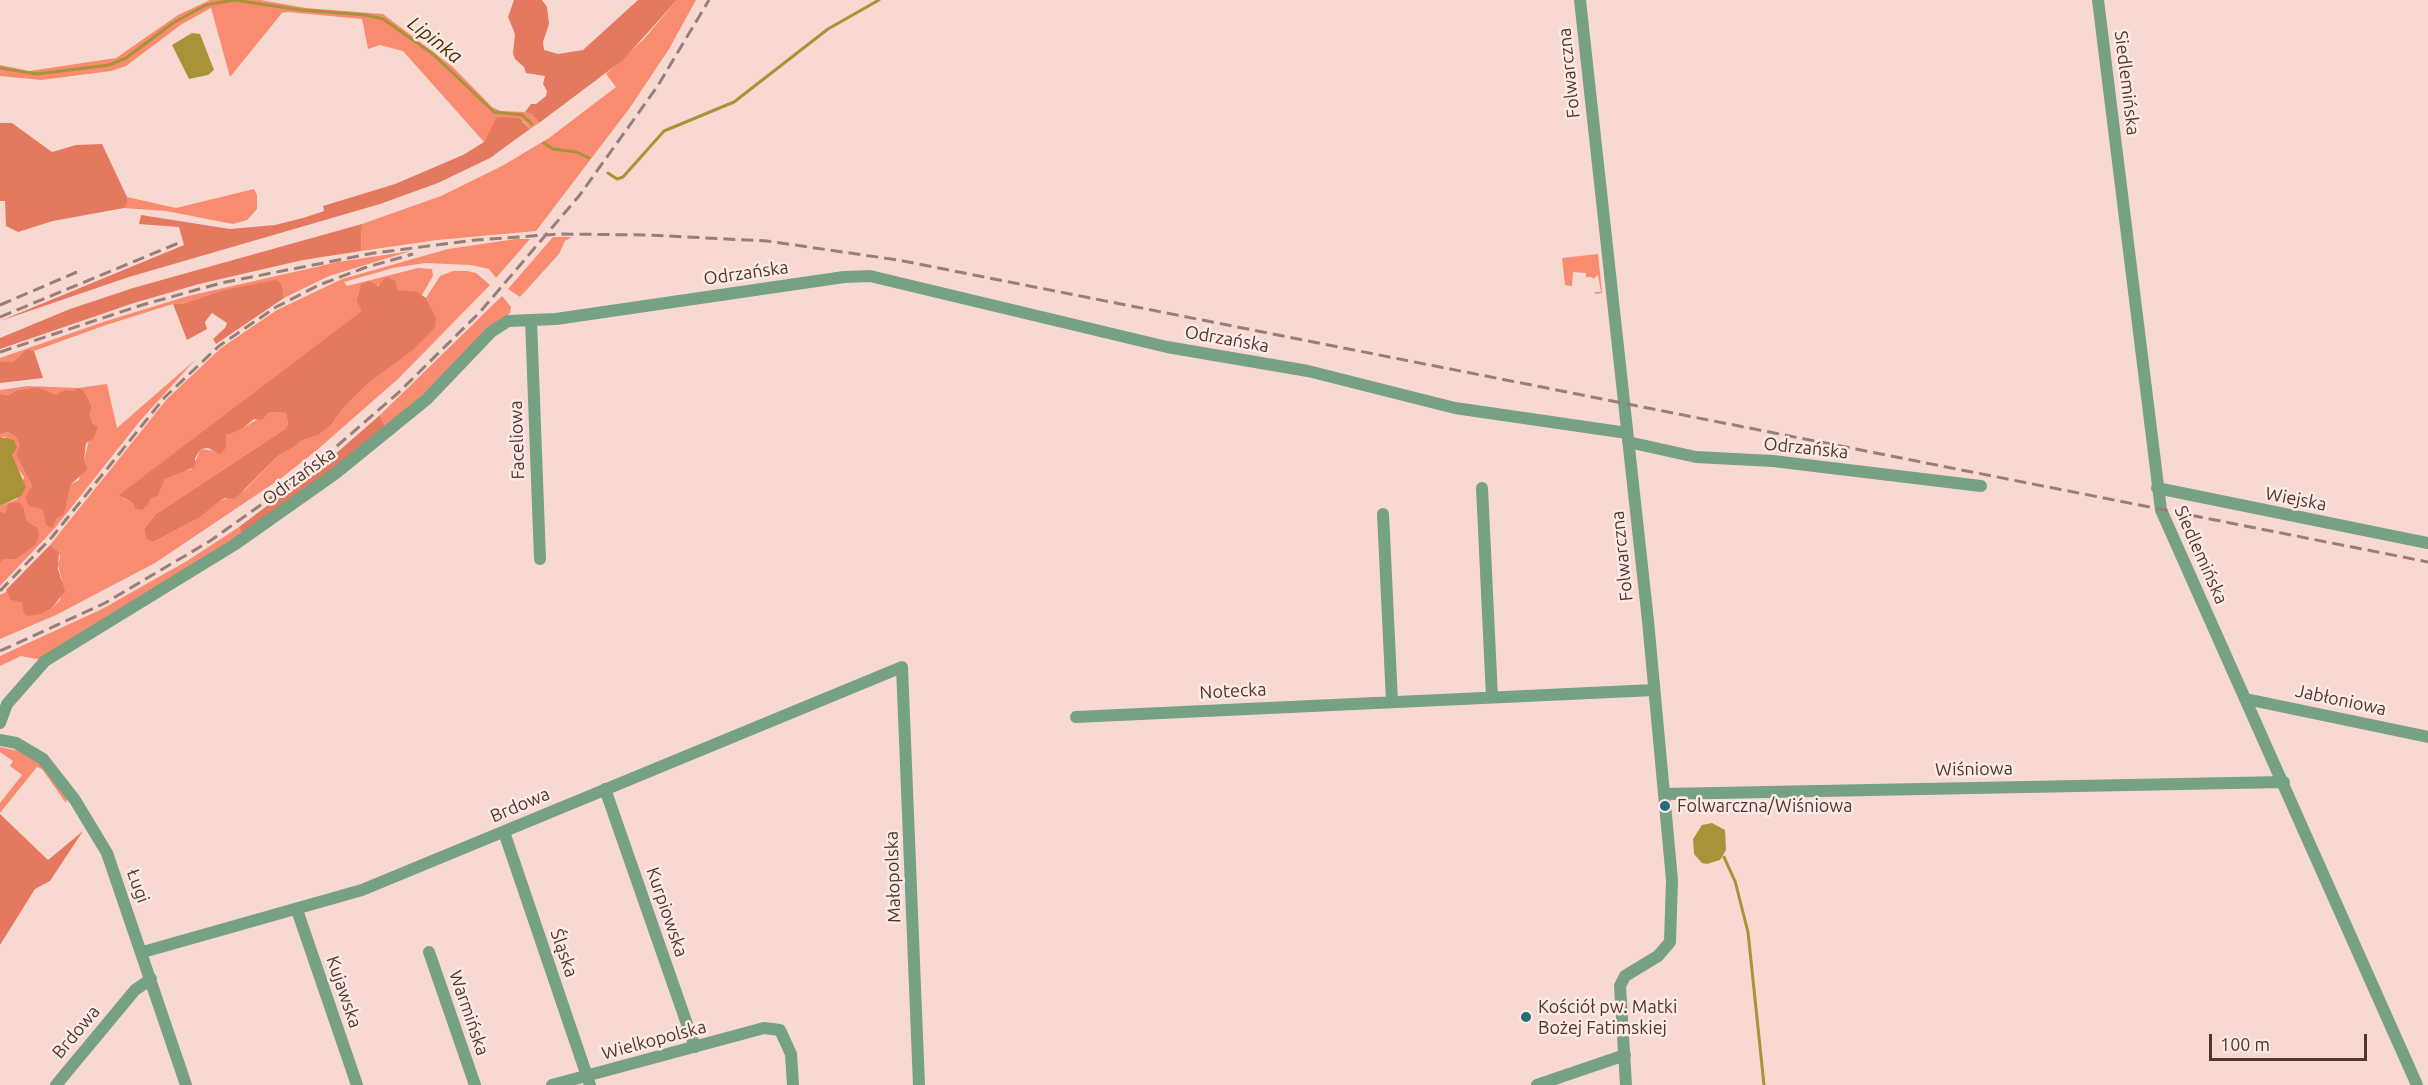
<!DOCTYPE html>
<html>
<head>
<meta charset="utf-8">
<style>
	body { margin:0 }
	#map { position:relative; width:2428px; height:1085px; overflow:hidden; background:#f8d9d1; font-family:Ubuntu,sans-serif }
	canvas { display:block }
	.scale { position:absolute; left:2209px; top:1034px; width:158px; height:27px; box-sizing:border-box; border:3px solid #4c3732; border-top:0; padding-left:8px; font-size:18px; line-height:21px; white-space:nowrap; color:#4c3732; -webkit-text-stroke:4px #fee9e3; paint-order:stroke }
</style>
</head>
<body>
<div id="map">
<canvas width="2428" height="1085"></canvas>
<div class="scale">100 m</div>
</div>
<script>
const context = document.querySelector('canvas').getContext('2d');
context.lineJoin = 'round';
function fill(path, color) {
  context.fillStyle = color;
  context.fill(path, 'evenodd');
}
function shape(rows) {
  const path = new Path2D();
  for (const r of rows) {
    path.moveTo(r[0], r[1]);
    for (let i = 2; i < r.length; i += 2) path.lineTo(r[i], r[i + 1]);
  }
  return path;
}
function strokePath(path, color, width, dash) {
  context.strokeStyle = color;
  context.lineWidth = width;
  context.lineCap = dash ? 'butt' : 'round';
  context.setLineDash(dash || []);
  context.stroke(path);
}
function label(font, color, halo, rows, align = 'center') {
  context.font = font + ' Ubuntu,sans-serif';
  context.lineWidth = 5;
  context.setLineDash([]);
  context.textBaseline = 'middle';
  context.strokeStyle = halo;
  context.fillStyle = color;
  for (const [text, x, y, turn = 0] of rows) {
    context.save();
    context.translate(x, y);
    context.rotate((+turn || 0) * Math.PI / 180);
    context.textAlign = isNaN(turn) ? turn : align;
    if (halo) context.strokeText(text, 0, 0);
    context.fillText(text, 0, 0);
    context.restore();
  }
}
const green = shape([
	[210,0,260,0,306,8,383,14,453,67,492,107,501,111,525,112,532,114,539,123,530,129,523,121,484,142,403,51,380,45,368,49,362,19,288,12,282,13,230,77,211,8,182,24,126,66,111,71,41,80,0,76,0,65,29,71,116,58,178,15],
	[677,0,696,0,669,49,629,109,536,231,437,240,361,251,362,224,441,196,502,166,549,138,616,87,606,74,644,39],
	[254,189,257,195,257,209,247,220,233,224,166,211,124,208,127,197,176,208],
	[553,237,572,237,565,241,559,254,520,297,508,289],
	[516,239,530,239,496,278,489,269,471,265,425,263,393,268,344,282,347,286,418,268,432,269,433,276,422,295,398,290,396,281,359,289,356,300,363,311,123,498,133,503,158,496,165,479,180,471,191,470,201,449,215,451,226,448,226,435,233,430,243,428,269,412,286,413,288,424,285,429,156,514,144,529,146,539,153,542,199,518,216,503,245,490,279,455,294,447,300,440,332,424,343,408,371,381,414,348,436,317,426,298,440,276,453,271,467,271,476,273,490,285,399,378,317,450,280,479,155,563,56,615,0,639,0,595,8,591,9,596,22,602,31,615,52,608,60,600,62,580,58,565,60,558,59,552,50,545,167,399,221,348,277,310,342,279,448,249],
	[411,251,329,276,284,298,282,285,271,283,223,290,182,304,173,304,106,325,34,351,26,349,13,362,0,362,0,358,106,321,188,296,338,262],
	[1598,254,1602,293,1596,294,1594,292,1601,292,1598,275,1593,279,1592,277,1586,277,1586,273,1573,272,1572,286,1565,285,1562,258],
	[502,296,511,307,510,313,386,429,380,415],
	[195,360,140,421,55,528,0,586,0,564,3,559,16,559,25,551,37,527,27,521,24,509,5,513,0,511,0,506,17,499,24,477,15,465,5,437,0,437,0,434,8,432,16,437,21,446,16,455,32,486,30,492,56,519,64,513,71,484,79,480,93,424,90,415,92,406,84,391,55,395,38,387,17,390,9,395,0,394,0,390,28,386,78,388,107,384,117,428],
	[239,527,242,536,42,660,21,656,0,666,0,656,102,609,187,561],
	[0,747,18,751,41,764,67,799,66,803,42,769,37,767,0,813,0,803,22,775,10,766,13,761,0,752]
]);
const forest = shape([
	[514,0,542,0,547,7,549,24,543,42,544,50,558,54,583,50,638,0,677,0,623,60,539,123,532,114,525,112,531,104,536,104,546,96,547,91,543,84,545,76,526,73,524,67,515,59,513,53,515,34,508,17],
	[497,117,519,118,530,129,490,158,438,183,380,204,129,277,0,321,184,245,179,227,139,224,141,215,230,229,275,225,303,218,324,211,323,206,395,184,463,155,484,142],
	[0,123,12,123,52,152,76,145,102,144,127,197,127,203,124,208,53,221,18,232,6,226,5,201,0,201],
	[362,224,361,251,303,260,199,284,134,303,0,349,0,338,70,309,133,288],
	[386,277,396,281,398,290,417,292,426,298,436,317,435,327,414,349,371,381,343,408,332,424,318,435,301,440,294,447,279,455,235,499,225,498,217,503,199,518,153,542,146,539,144,529,156,514,285,429,288,424,286,413,269,412,262,420,254,419,243,428,226,435,226,448,220,454,208,448,201,449,195,458,195,467,165,479,158,496,150,499,148,505,142,510,135,508,133,503,119,495,362,311,356,300,361,284,369,281,378,286],
	[276,280,282,285,284,298,216,344,213,339,225,328,227,323,212,313,205,322,207,329,187,340,173,304,182,304,223,290],
	[26,349,34,351,43,378,0,383,0,362,13,362],
	[38,387,56,395,65,390,74,391,78,388,84,391,92,406,90,415,93,424,98,427,93,439,86,443,84,460,87,470,71,484,64,514,56,519,52,528,46,525,43,509,29,506,25,498,32,486,16,455,20,445,16,437,8,432,0,434,0,394,9,395,17,390],
	[380,415,386,429,242,536,239,527,333,456],
	[19,502,24,509,27,521,37,527,39,534,36,544,16,559,3,559,0,564,0,511,5,513,8,504],
	[50,545,59,552,58,569,65,591,52,608,41,614,27,616,23,611,22,602,11,600,6,590],
	[0,814,48,860,83,831,50,881,35,889,0,945]
]);
const water = shape([
	[192,33,200,34,214,70,208,75,189,79,172,45],
	[0,437,14,440,17,448,12,455,26,487,21,496,0,506],
	[1712,823,1725,830,1726,850,1720,860,1707,864,1702,863,1694,854,1693,839,1702,825]
]);
const stream = shape([
	[0,68,37,74,109,65,126,58,173,23,206,5,234,0,301,10,366,15,383,19,433,54,494,112,522,115,532,124],
	[544,143,553,149,576,152,589,158],
	[608,173,617,179,623,177,664,131,734,102,828,29,879,0],
	[1724,857,1735,881,1748,932,1764,1085]
]);
const minor = shape([
	[1580,0,1648,621,1672,880,1670,942,1658,956,1625,976,1620,986,1626,1085],
	[2098,0,2161,510,2417,1085],
	[531,320,540,559],
	[1628,442,1696,457,1773,461,1981,486],
	[1482,488,1492,697],
	[2157,488,2428,543],
	[1383,514,1392,701],
	[2246,699,2428,737],
	[1076,717,1654,690],
	[0,723,7,704,45,661,234,545,336,473,427,399,491,332,508,321,556,319,844,277,870,276,1167,347,1308,371,1455,408,1627,433],
	[0,740,16,743,43,759,75,800,107,853,186,1085],
	[605,789,695,1047],
	[1664,794,2284,782],
	[504,832,590,1085],
	[297,910,357,1085],
	[143,952,362,890,902,667,919,1085],
	[429,952,475,1085],
	[56,1085,135,990,151,979],
	[552,1085,764,1028,780,1030,791,1054,793,1085],
	[1537,1085,1625,1055]
]);
const rail = shape([
	[0,305,77,272],
	[0,317,181,242],
	[0,352,142,305,221,283,374,253,476,240,560,234,647,235,767,241,898,260,2428,562],
	[0,591,52,537,165,397,219,346,276,307,319,285,364,268,413,254],
	[0,651,105,603,210,541,307,472,397,394,480,312,579,196,657,87,709,0]
]);
const markers = [
	[1665,806,6,"#266c7b"],
	[1526,1017,6,"#266c7b"]
];
const streetNames = [
	["Folwarczna",1569,73,-96],
	["Siedlemińska",2127,83,83],
	["Odrzańska",746,273,-8],
	["Odrzańska",1227,339,10],
	["Faceliowa",517,440,-92],
	["Odrzańska",1806,448,6],
	["Odrzańska",299,476,-36],
	["Wiejska",2296,499,11],
	["Siedlemińska",2201,555,66],
	["Folwarczna",1622,556,-96],
	["Notecka",1233,691,-3],
	["Jabłoniowa",2341,700,12],
	["Wiśniowa",1974,769,-1],
	["Brdowa",520,805,-23],
	["Małopolska",893,877,-92],
	["Ługi",138,886,70],
	["Kurpiowska",667,912,71],
	["Śląska",564,953,71],
	["Kujawska",344,992,71],
	["Warmińska",469,1013,71],
	["Brdowa",76,1032,-50],
	["Wielkopolska",654,1040,-15]
];
const poiNames = [
	["Folwarczna/Wiśniowa",1677,806],
	["Kościół pw. Matki",1538,1007],
	["Bożej Fatimskiej",1538,1028]
];
const waterNames = [
	["Lipinka",435,40,38]
];
fill(green, '#f98b71');
fill(forest, '#e57960');
fill(water, '#aa9239');
strokePath(stream, '#aa9239', 3);
strokePath(minor, '#77a184', 12);
strokePath(rail, '#977e78', 3, [12, 6]);
for (const [x, y, r, color] of markers) {
  const dot = new Path2D();
  dot.arc(x, y, r, 0, 2 * Math.PI);
  context.fillStyle = color;
  context.fill(dot);
  strokePath(dot, '#fee9e3', 2);
}
label('18px', '#4c3732', '#fee9e3', streetNames);
label('18px', '#4c3732', '#fee9e3', poiNames, 'left');
label('italic 20px', '#3f3300', '#fee9e3', waterNames);
</script>
</body>
</html>
